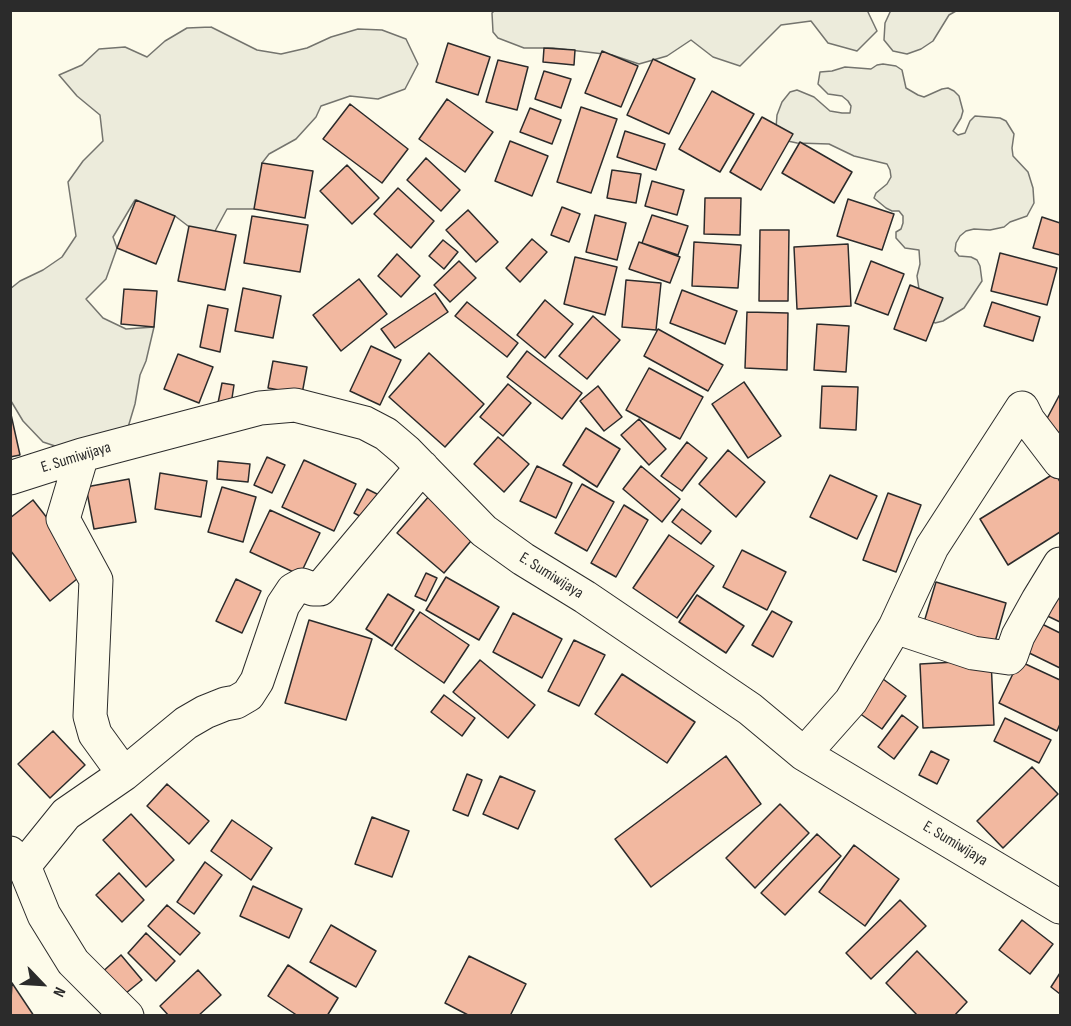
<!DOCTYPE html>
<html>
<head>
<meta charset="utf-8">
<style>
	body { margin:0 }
	#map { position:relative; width:1071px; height:1026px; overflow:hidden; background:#fdfbea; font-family:"Sofia Sans Condensed",sans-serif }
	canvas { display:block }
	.frame { position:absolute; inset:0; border:12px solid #2b2b2b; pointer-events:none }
	.north { position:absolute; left:12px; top:954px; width:60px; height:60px; -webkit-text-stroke:4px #fdfbea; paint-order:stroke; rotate:115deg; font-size:16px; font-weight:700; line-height:24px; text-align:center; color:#2b2b2b }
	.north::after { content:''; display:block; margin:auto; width:21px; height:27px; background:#2b2b2b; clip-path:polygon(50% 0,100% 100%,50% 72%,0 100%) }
</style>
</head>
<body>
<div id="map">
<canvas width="1071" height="1026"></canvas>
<div class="frame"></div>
<div class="north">N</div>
</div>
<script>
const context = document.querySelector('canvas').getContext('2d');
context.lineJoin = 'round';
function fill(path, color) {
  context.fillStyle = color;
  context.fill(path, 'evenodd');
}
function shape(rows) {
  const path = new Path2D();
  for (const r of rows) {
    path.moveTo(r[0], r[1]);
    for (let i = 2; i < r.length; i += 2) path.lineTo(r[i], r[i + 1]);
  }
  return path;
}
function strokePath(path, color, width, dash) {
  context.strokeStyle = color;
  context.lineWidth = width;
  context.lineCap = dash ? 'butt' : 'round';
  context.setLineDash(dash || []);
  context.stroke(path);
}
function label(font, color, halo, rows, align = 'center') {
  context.font = font + ' "Sofia Sans Condensed",sans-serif';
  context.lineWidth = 4.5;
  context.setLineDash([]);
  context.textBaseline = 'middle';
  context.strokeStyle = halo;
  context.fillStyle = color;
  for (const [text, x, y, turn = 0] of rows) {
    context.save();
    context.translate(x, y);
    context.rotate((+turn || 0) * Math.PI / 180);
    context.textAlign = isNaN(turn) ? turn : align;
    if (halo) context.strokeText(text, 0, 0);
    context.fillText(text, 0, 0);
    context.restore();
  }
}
const green = shape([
	[495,10,867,10,877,31,857,51,828,43,811,21,781,25,740,66,713,57,691,40,667,56,639,64,612,55,553,48,524,48,498,38,493,32,492,13,495,10],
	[891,10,956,10,956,11,949,15,933,41,921,49,907,54,893,51,884,40,885,23,891,10],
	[211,27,257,50,281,54,307,48,331,37,358,29,382,30,406,39,418,64,405,89,378,99,350,96,321,106,316,117,296,139,269,154,262,163,262,203,254,209,227,209,209,242,175,216,157,224,135,200,113,237,117,248,106,279,86,299,103,318,126,329,154,327,146,361,140,375,135,404,126,434,70,451,43,442,23,421,11,401,10,289,20,281,43,270,62,257,76,236,68,182,83,161,103,141,100,115,77,96,59,75,82,65,99,49,125,47,147,57,165,41,187,28,211,27],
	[883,64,896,66,902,70,906,88,918,95,924,97,942,89,948,88,954,91,959,96,963,111,961,118,953,131,958,135,965,133,970,121,975,116,1000,118,1006,121,1014,134,1012,148,1013,156,1028,172,1033,188,1034,203,1027,216,1010,222,1004,227,990,230,974,229,966,231,960,236,956,243,955,251,959,256,971,257,977,260,980,266,982,281,964,308,943,321,935,323,923,315,917,276,920,264,919,250,905,248,896,238,896,232,901,229,903,223,903,216,899,211,892,211,886,208,874,198,876,193,887,184,891,177,890,170,887,164,854,156,829,144,797,143,783,140,776,128,777,115,782,102,790,92,797,90,814,97,830,111,842,113,850,113,851,106,848,101,842,96,828,94,818,84,820,72,832,71,845,67,871,69,877,65,883,64]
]);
const building = shape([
	[448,43,490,57,478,95,436,82,448,43],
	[544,48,575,50,574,65,543,62,544,48],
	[602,51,638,66,621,107,585,93,602,51],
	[653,59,695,79,669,134,627,115,653,59],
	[498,60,528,67,517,110,486,102,498,60],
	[544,71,571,79,561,108,535,99,544,71],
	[712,91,754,114,720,172,679,149,712,91],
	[447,99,493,132,465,172,419,139,447,99],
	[350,104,408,149,382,183,323,139,350,104],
	[581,107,617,119,591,193,557,182,581,107],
	[530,108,561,120,552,144,520,132,530,108],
	[762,117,793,134,761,190,730,172,762,117],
	[625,131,665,144,656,170,617,157,625,131],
	[510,141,548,156,532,196,495,181,510,141],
	[800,142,852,172,834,203,782,173,800,142],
	[426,158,460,190,441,211,407,180,426,158],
	[262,163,313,171,305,218,254,209,262,163],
	[347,165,379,198,352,224,320,191,347,165],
	[612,170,641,174,636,203,607,198,612,170],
	[652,181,684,190,677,215,645,206,652,181],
	[398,188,434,221,411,248,374,214,398,188],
	[705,198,741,198,740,235,704,234,705,198],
	[848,199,894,214,882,250,837,236,848,199],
	[136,200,175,216,156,264,117,248,136,200],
	[562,207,580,214,569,242,551,235,562,207],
	[468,210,498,242,476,262,446,230,468,210],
	[595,215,626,223,617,260,586,252,595,215],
	[652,215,688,226,678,255,642,243,652,215],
	[252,216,308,225,300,272,244,263,252,216],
	[1042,217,1060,223,1060,255,1033,248,1042,217],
	[189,226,236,235,225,290,178,281,189,226],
	[760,230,789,230,788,301,759,301,760,230],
	[532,239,547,252,520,282,506,268,532,239],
	[443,240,458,252,444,269,429,256,443,240],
	[639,242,680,257,670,283,629,269,639,242],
	[694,242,741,245,738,288,692,286,694,242],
	[848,244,851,306,797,309,794,247,848,244],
	[1000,253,1057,268,1047,305,991,291,1000,253],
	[397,254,420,276,401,297,378,276,397,254],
	[575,257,617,267,605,315,564,304,575,257],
	[459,261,476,278,450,302,434,285,459,261],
	[871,261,904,274,888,315,855,303,871,261],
	[359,279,387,314,341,351,313,315,359,279],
	[626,280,661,283,656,330,622,327,626,280],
	[910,285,943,298,926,341,894,329,910,285],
	[243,288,281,296,273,338,235,331,243,288],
	[124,289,157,291,154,327,121,324,124,289],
	[682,290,737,311,725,344,670,323,682,290],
	[435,293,448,312,395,348,381,329,435,293],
	[545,300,573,324,545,358,517,335,545,300],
	[467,302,518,343,507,357,455,316,467,302],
	[992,302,1040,317,1033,341,984,326,992,302],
	[208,305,228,309,220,352,200,347,208,305],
	[747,312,788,313,787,370,745,368,747,312],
	[593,316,620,340,587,379,559,356,593,316],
	[817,324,849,326,846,372,814,370,817,324],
	[658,329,723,365,708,391,644,356,658,329],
	[371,346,401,360,380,405,350,391,371,346],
	[527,351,582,393,562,419,507,377,527,351],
	[429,353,484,404,445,447,389,397,429,353],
	[178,354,213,367,199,403,164,389,178,354],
	[273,361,307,367,302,394,268,388,273,361],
	[649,368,703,397,680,439,626,410,649,368],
	[744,382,781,436,748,458,712,404,744,382],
	[222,383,234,385,230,411,217,408,222,383],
	[508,384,531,403,503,436,480,417,508,384],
	[598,386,622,417,604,431,580,401,598,386],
	[822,386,858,387,856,430,820,428,822,386],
	[1060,394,1060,435,1043,426,1060,394],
	[10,410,20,455,10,457,10,410],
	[639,419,666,449,649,465,621,435,639,419],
	[586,428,620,449,597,487,563,465,586,428],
	[498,437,529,464,504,492,474,464,498,437],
	[687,442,707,458,682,491,661,476,687,442],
	[728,450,765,482,736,517,699,484,728,450],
	[267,457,285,465,272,493,254,485,267,457],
	[304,460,356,484,334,531,282,507,304,460],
	[218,461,250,464,248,482,217,479,218,461],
	[537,466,572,483,556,518,520,501,537,466],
	[641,466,680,499,662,522,623,489,641,466],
	[160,473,207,481,201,517,155,509,160,473],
	[1055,473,1060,482,1060,532,1008,565,980,519,1055,473],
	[830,475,877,496,857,539,810,517,830,475],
	[129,479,136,522,94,529,86,487,129,479],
	[582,484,614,502,587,551,555,533,582,484],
	[222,487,256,497,243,542,208,532,222,487],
	[367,489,383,497,369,521,354,513,367,489],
	[888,493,921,505,896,572,863,560,888,493],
	[430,495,476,535,444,573,397,533,430,495],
	[33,500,88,570,50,601,10,550,10,518,33,500],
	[624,505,648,520,616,577,591,563,624,505],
	[682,509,711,531,701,544,672,522,682,509],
	[270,510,320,533,300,575,250,552,270,510],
	[669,535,714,566,677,618,633,588,669,535],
	[742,550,786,572,767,610,723,587,742,550],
	[426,573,437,578,426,601,415,596,426,573],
	[446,577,499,607,479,640,426,610,446,577],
	[236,579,261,591,242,633,216,621,236,579],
	[936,582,1006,603,993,649,922,629,936,582],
	[1060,588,1060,622,1037,611,1060,588],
	[388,594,414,610,392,646,366,629,388,594],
	[697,595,744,626,726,653,679,622,697,595],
	[772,611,792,622,773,657,752,645,772,611],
	[420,612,469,645,444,683,395,649,420,612],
	[513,613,562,639,542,678,493,652,513,613],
	[1032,619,1060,633,1060,668,1019,648,1032,619],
	[309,620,372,639,346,720,285,703,309,620],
	[574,640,605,655,579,706,548,691,574,640],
	[480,660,535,705,508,738,453,692,480,660],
	[991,660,994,725,923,728,920,664,991,660],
	[1019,661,1060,680,1060,724,1057,731,999,703,1019,661],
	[622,674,695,722,667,763,595,714,622,674],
	[883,679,906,696,882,729,859,713,883,679],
	[444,695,475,718,462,736,431,712,444,695],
	[902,715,918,727,894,759,878,747,902,715],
	[1005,718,1051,740,1039,763,994,741,1005,718],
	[53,731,85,765,50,798,18,764,53,731],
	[931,751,949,760,937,784,919,775,931,751],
	[726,756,761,804,651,887,615,839,726,756],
	[1032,767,1058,794,1003,848,977,821,1032,767],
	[467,774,482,780,468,816,453,810,467,774],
	[500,776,535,791,518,829,483,814,500,776],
	[167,784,209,821,189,844,147,806,167,784],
	[780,804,809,833,755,888,726,858,780,804],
	[131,814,174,860,146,887,103,840,131,814],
	[372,817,409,831,392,877,355,864,372,817],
	[232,820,272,848,251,880,211,851,232,820],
	[817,834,841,856,785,915,761,893,817,834],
	[854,845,899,879,865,926,819,892,854,845],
	[205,862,222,875,194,914,177,902,205,862],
	[119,873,144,900,122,922,96,895,119,873],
	[253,886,302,909,289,938,240,916,253,886],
	[900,900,926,926,871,979,846,953,900,900],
	[167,905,200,933,180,955,148,926,167,905],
	[1022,920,1053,944,1030,974,999,950,1022,920],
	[331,925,376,951,356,987,310,962,331,925],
	[146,933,175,961,156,981,128,953,146,933],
	[917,951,967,1002,954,1016,918,1016,886,983,917,951],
	[121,955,142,980,120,998,99,975,121,955],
	[469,956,526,984,510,1016,470,1016,445,1003,469,956],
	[288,965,338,998,327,1016,298,1016,268,996,288,965],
	[198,970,221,995,198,1016,169,1016,160,1006,198,970],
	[1060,973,1060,994,1051,987,1060,973],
	[12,983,34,1016,10,1016,12,983]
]);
const minor = shape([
	[82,455,63,519,96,580,90,716,95,734,124,774],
	[10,478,82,455,260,408,295,405,365,423,386,434,406,451,484,531,523,559,585,597,750,709,804,754,1060,907],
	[895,627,973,653,1009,658,1011,656,1018,636,1038,600,1060,564],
	[804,754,851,701,895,627,932,547,1022,408,1028,420,1060,462],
	[10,853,24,866,44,915,73,962,127,1016],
	[24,866,66,814,124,774,186,723,205,712,225,704,236,702,248,695,257,681,283,605,293,590,302,585,313,589,320,589,422,467]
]);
const streetNames = [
	["E. Sumiwijaya",76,458,-17],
	["E. Sumiwijaya",551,576,32],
	["E. Sumiwijaya",955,844,31]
];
fill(green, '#ecebdb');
strokePath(green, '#74746e', 1.5);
fill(building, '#f2b8a0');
strokePath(building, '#2b2b2b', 1.5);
strokePath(minor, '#2b2b2b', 35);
strokePath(minor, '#fdfbea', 33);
label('16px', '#2b2b2b', '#fdfbea', streetNames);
</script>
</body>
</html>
